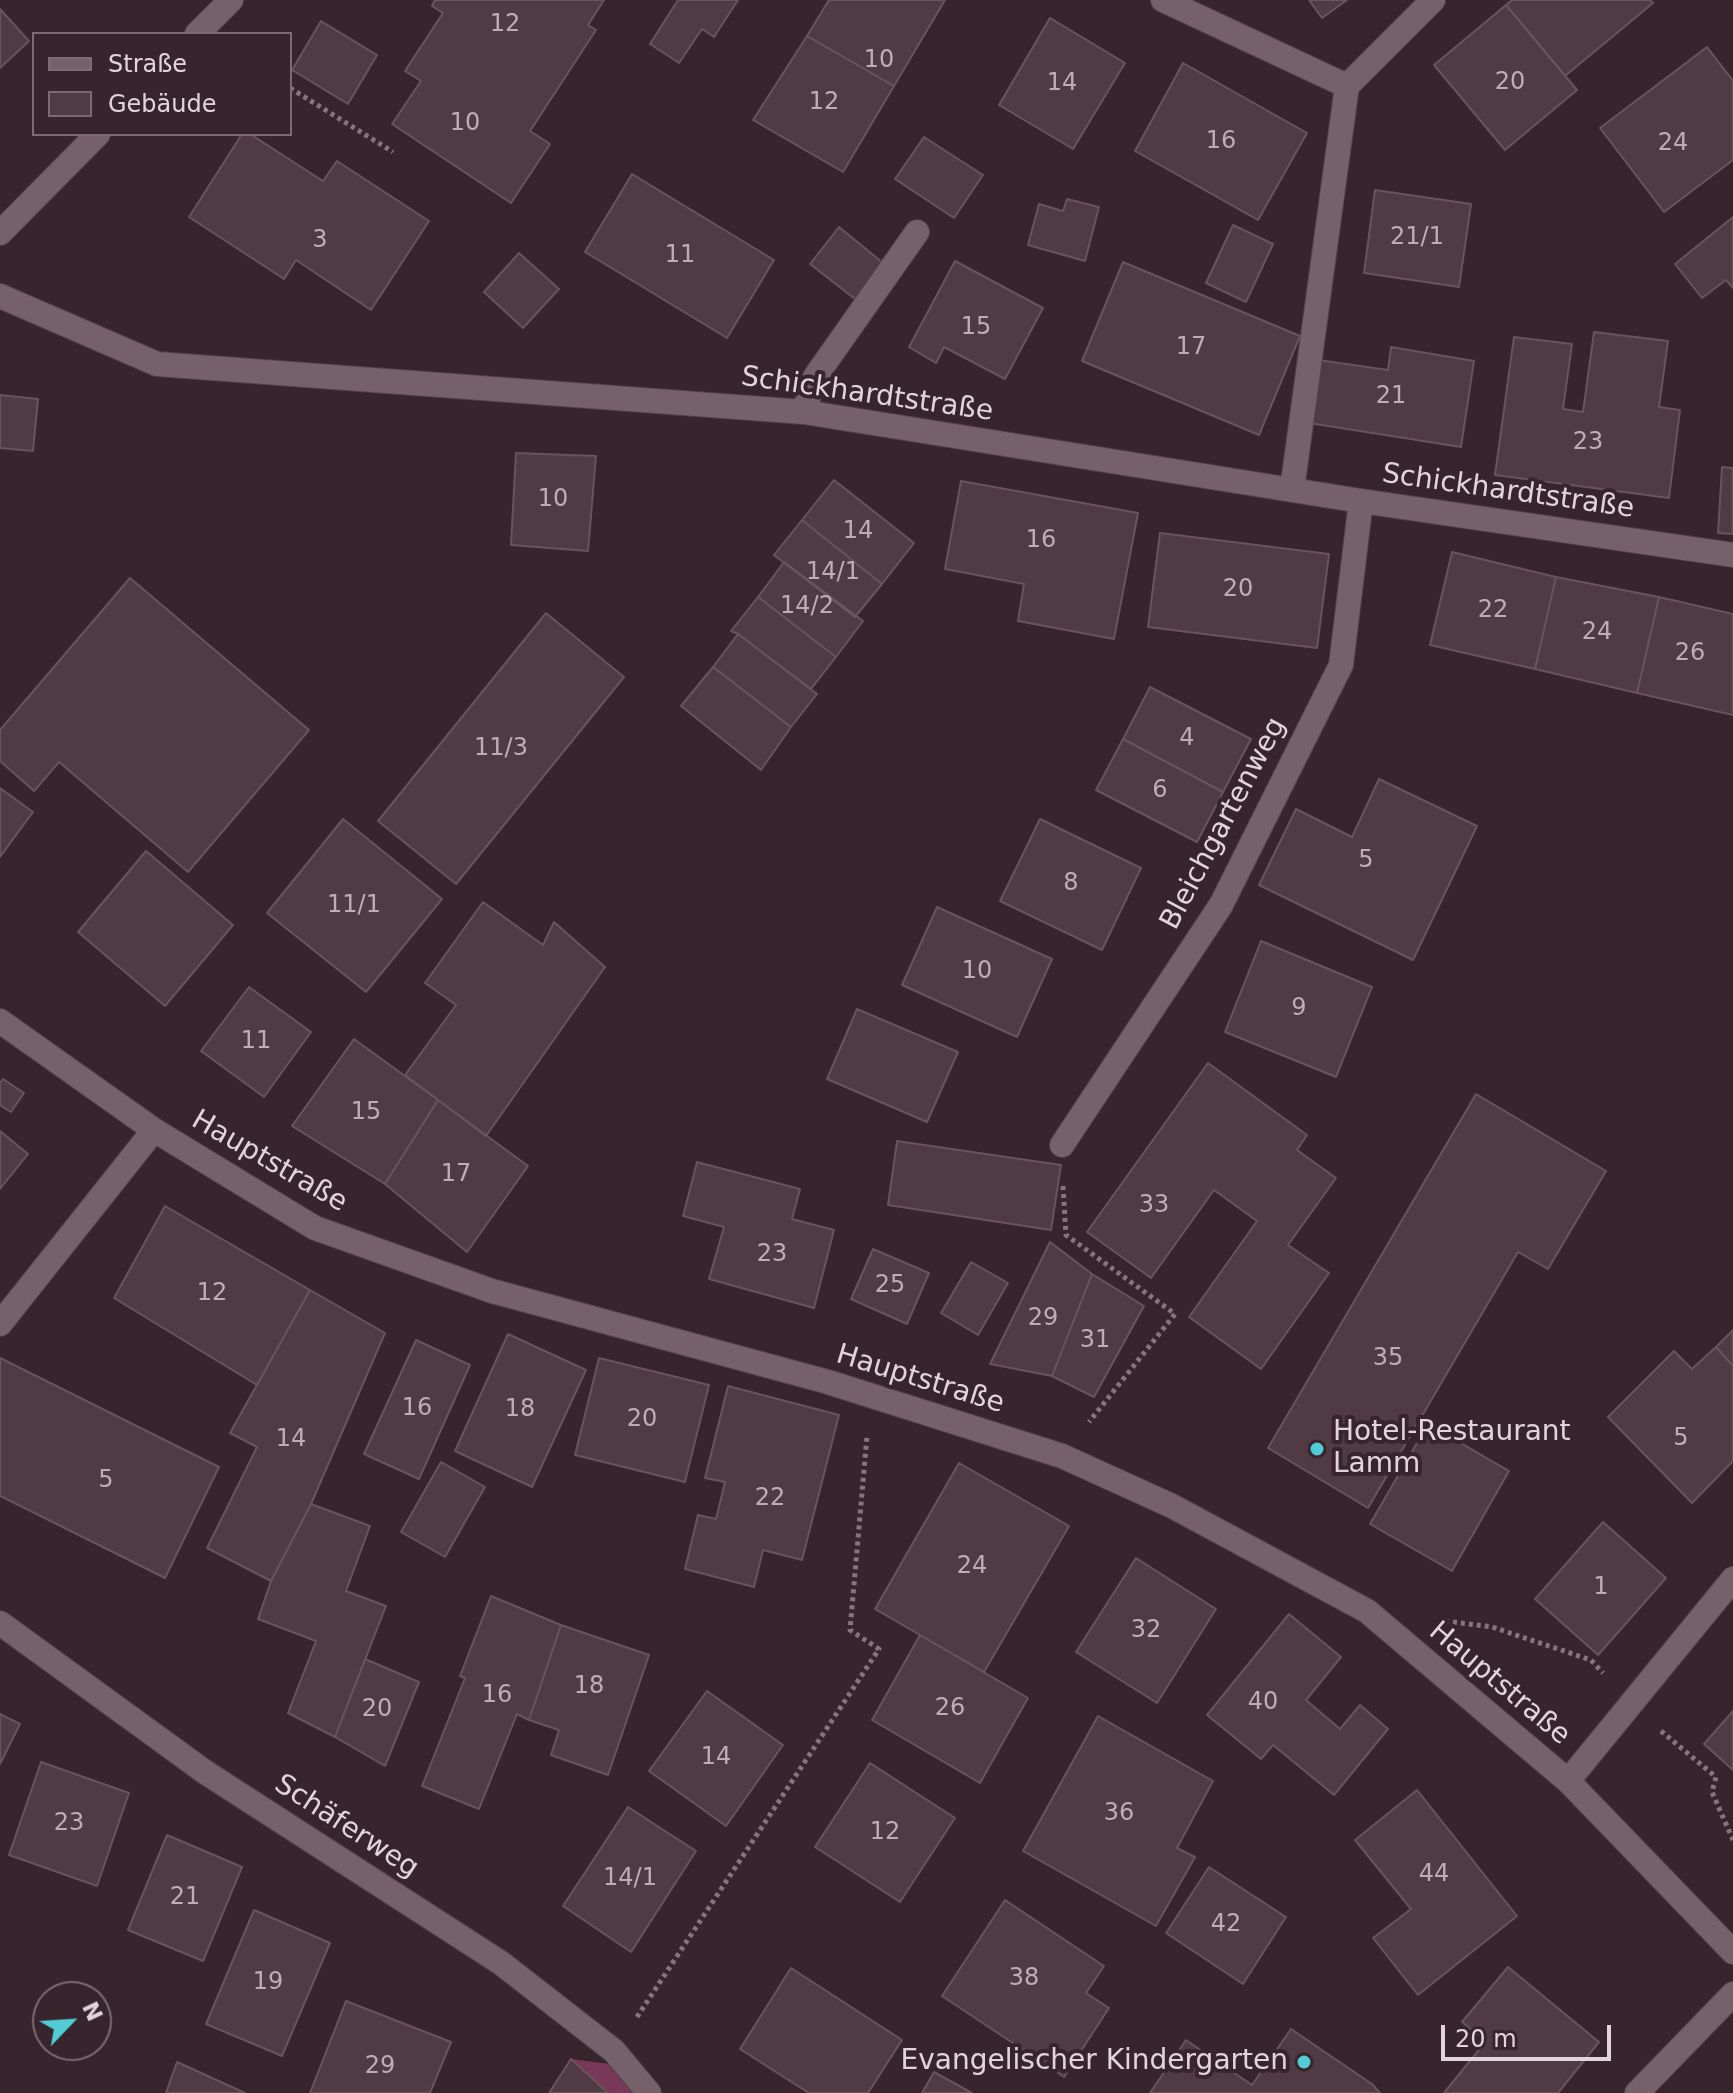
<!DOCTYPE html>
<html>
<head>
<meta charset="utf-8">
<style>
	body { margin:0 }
	#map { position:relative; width:1733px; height:2093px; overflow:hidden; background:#37242c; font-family:"DejaVu Sans",sans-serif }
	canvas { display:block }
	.legend { position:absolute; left:32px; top:32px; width:260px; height:104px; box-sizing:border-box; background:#37242c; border:2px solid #7b6b72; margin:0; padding:10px 14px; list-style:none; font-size:24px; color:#e2d5da }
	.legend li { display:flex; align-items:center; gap:16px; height:40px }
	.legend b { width:40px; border:2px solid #7b6b72 }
	.north { position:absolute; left:32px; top:1981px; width:80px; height:80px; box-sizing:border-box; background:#37242c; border:2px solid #7b6b72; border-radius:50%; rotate:65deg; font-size:22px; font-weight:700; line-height:32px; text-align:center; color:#e2d5da }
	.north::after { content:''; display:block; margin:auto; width:28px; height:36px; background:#51ccd4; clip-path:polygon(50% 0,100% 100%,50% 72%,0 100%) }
	.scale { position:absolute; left:1441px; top:2025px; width:170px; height:36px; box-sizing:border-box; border:4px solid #e2d5da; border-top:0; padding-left:10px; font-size:24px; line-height:28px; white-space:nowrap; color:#e2d5da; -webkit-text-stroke:6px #37242c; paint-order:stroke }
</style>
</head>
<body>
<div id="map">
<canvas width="1733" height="2093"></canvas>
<ul class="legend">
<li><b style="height:10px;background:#766069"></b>Straße</li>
<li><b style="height:22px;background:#503b44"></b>Gebäude</li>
</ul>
<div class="north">N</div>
<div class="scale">20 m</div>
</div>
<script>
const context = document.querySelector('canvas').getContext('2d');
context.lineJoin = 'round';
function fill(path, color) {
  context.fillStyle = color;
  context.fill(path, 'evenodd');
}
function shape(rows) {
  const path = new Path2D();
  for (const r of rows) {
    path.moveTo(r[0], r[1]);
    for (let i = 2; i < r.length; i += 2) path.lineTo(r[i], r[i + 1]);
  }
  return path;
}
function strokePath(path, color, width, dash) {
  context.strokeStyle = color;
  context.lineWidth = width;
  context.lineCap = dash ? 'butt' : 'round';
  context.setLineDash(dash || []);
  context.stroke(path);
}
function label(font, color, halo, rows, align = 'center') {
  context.font = font + ' "DejaVu Sans",sans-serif';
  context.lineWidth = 8;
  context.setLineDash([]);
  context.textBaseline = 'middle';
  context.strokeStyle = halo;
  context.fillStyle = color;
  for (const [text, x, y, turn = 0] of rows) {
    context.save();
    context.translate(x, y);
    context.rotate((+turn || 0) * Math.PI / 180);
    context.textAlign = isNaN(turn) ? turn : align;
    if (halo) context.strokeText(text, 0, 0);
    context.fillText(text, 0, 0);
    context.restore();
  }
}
const green = shape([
	[571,2059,617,2065,639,2093,549,2093]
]);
const building = shape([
	[435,0,604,0,588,25,596,30,530,131,550,144,511,203,392,124,421,81,405,71,443,13,432,6,435,0],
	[678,0,738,0,714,37,702,29,679,63,650,44,678,0],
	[829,0,945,0,894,86,807,36,829,0],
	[1309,0,1347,0,1322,18,1309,0],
	[1512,0,1650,0,1653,3,1565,76,1506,5,1512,0],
	[1506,5,1577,90,1505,150,1434,65,1506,5],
	[0,9,29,41,0,68,0,9],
	[1050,18,1125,63,1073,149,999,105,1050,18],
	[321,21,377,55,348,104,292,70,321,21],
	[807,36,894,86,843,172,753,120,807,36],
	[1707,47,1733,81,1733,160,1664,212,1600,128,1707,47],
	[1183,63,1307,133,1258,220,1135,151,1183,63],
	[242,134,250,134,323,181,337,161,429,221,371,310,296,260,284,279,189,217,242,134],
	[924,137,983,175,954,218,895,179,924,137],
	[632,174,774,260,727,338,585,252,632,174],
	[1375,190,1471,204,1459,287,1364,273,1375,190],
	[1067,199,1099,207,1085,261,1028,245,1039,204,1063,211,1067,199],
	[1733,217,1733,288,1726,280,1702,298,1675,264,1733,217],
	[1233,225,1273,244,1246,302,1206,283,1233,225],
	[839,227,883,263,855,299,810,264,839,227],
	[519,253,559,289,523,328,484,292,519,253],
	[955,261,1043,308,1005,379,944,347,936,363,909,347,955,261],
	[1123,262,1300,336,1259,435,1082,361,1123,262],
	[1594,332,1668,341,1659,407,1680,410,1669,498,1495,475,1514,337,1572,344,1563,409,1583,412,1594,332],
	[1391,347,1474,361,1461,447,1309,423,1318,360,1388,370,1391,347],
	[0,395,38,399,33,451,0,448,0,395],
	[516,453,596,456,588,551,511,545,516,453],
	[1722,467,1733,468,1733,534,1718,533,1722,467],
	[834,480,914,543,882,584,802,520,834,480],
	[961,481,1138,513,1114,639,1018,621,1024,584,945,569,961,481],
	[802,520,882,584,855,617,774,555,802,520],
	[1160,533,1329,554,1317,648,1148,627,1160,533],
	[1452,552,1556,577,1535,669,1430,645,1452,552],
	[784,562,863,621,836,657,758,597,784,562],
	[1556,577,1659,597,1637,693,1535,669,1556,577],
	[130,578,309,730,188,872,59,762,34,791,0,761,0,730,130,578],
	[758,597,836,657,811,689,738,634,731,631,758,597],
	[1659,597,1733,614,1733,715,1637,693,1659,597],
	[546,613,624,677,456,884,378,821,546,613],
	[738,634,817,694,791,727,713,667,738,634],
	[713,667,791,727,761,770,681,706,713,667],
	[1150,687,1251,739,1223,792,1123,739,1150,687],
	[1123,739,1223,792,1197,842,1096,790,1123,739],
	[1379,779,1477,826,1413,960,1259,885,1296,809,1352,837,1379,779],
	[0,788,33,812,0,857,0,788],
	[343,819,442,899,366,992,267,913,343,819],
	[1040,819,1141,868,1102,950,1000,901,1040,819],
	[146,851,233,925,165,1006,78,932,146,851],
	[483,902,543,945,554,922,605,967,486,1136,405,1075,456,1005,425,983,483,902],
	[937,907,1052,959,1017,1037,902,985,937,907],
	[1261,941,1372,987,1336,1077,1225,1032,1261,941],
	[249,987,311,1032,264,1097,201,1051,249,987],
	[857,1009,958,1052,927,1122,827,1079,857,1009],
	[354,1039,438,1100,385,1184,292,1126,354,1039],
	[1208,1063,1307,1135,1297,1150,1336,1178,1288,1245,1329,1273,1261,1369,1189,1317,1257,1221,1214,1190,1151,1278,1087,1232,1208,1063],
	[3,1079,24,1093,11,1112,0,1105,0,1083,3,1079],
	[1476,1094,1606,1171,1548,1269,1518,1252,1368,1508,1268,1448,1476,1094],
	[438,1100,528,1166,467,1252,385,1184,438,1100],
	[0,1131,28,1154,0,1189,0,1131],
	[897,1141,1061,1165,1051,1230,888,1205,897,1141],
	[697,1162,800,1189,792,1219,834,1230,814,1308,709,1279,724,1227,683,1216,697,1162],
	[165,1206,310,1290,257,1385,114,1298,165,1206],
	[1050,1242,1092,1274,1052,1376,990,1364,1050,1242],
	[873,1249,929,1273,907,1324,851,1299,873,1249],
	[971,1262,1008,1283,978,1335,941,1313,971,1262],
	[1092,1274,1144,1306,1094,1397,1052,1376,1092,1274],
	[310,1290,385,1333,311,1504,271,1581,207,1548,257,1447,230,1433,310,1290],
	[1733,1330,1733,1366,1716,1347,1733,1330],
	[508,1334,586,1370,532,1487,455,1451,508,1334],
	[416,1340,470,1365,419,1479,364,1454,416,1340],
	[1716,1347,1733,1366,1733,1461,1692,1503,1608,1417,1674,1351,1692,1369,1716,1347],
	[0,1358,219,1467,165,1578,0,1496,0,1358],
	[599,1358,709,1385,685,1482,575,1455,599,1358],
	[728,1386,839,1415,802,1560,763,1550,754,1587,685,1569,698,1515,716,1519,725,1482,705,1478,728,1386],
	[1428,1424,1509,1471,1452,1571,1370,1524,1428,1424],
	[441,1462,485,1487,445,1557,401,1532,441,1462],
	[959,1463,1069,1526,984,1672,875,1609,959,1463],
	[311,1504,370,1526,346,1591,386,1606,335,1737,288,1713,316,1641,258,1619,271,1581,311,1504],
	[1603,1522,1666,1578,1598,1655,1535,1599,1603,1522],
	[1136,1558,1216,1609,1157,1703,1076,1652,1136,1558],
	[491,1596,561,1625,529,1720,517,1714,479,1809,422,1786,465,1678,460,1676,491,1596],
	[1289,1614,1341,1657,1306,1700,1340,1729,1360,1705,1388,1729,1334,1795,1273,1745,1261,1759,1207,1715,1289,1614],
	[561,1625,649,1655,608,1775,551,1755,559,1730,529,1720,561,1625],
	[920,1635,1028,1698,980,1783,872,1720,920,1635],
	[365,1659,419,1682,385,1766,335,1737,365,1659],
	[707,1691,783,1745,726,1826,649,1771,707,1691],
	[1733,1711,1733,1770,1704,1744,1733,1711],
	[0,1714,20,1724,0,1764,0,1714],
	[1098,1716,1213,1781,1177,1848,1195,1857,1156,1926,1023,1851,1098,1716],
	[41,1762,129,1793,97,1886,9,1855,41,1762],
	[870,1763,955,1818,900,1902,815,1847,870,1763],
	[1417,1790,1517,1916,1418,1995,1373,1938,1411,1909,1355,1840,1417,1790],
	[628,1807,696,1851,631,1952,563,1906,628,1807],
	[167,1835,242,1867,203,1961,128,1930,167,1835],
	[1209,1867,1286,1917,1243,1984,1166,1933,1209,1867],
	[1005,1900,1104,1966,1086,1993,1109,2008,1064,2077,942,1996,1005,1900],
	[254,1910,330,1943,282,2056,206,2024,254,1910],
	[1508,1967,1599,2042,1558,2093,1444,2093,1486,2041,1462,2022,1508,1967],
	[791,1968,902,2040,868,2093,809,2093,740,2049,791,1968],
	[346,2001,451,2042,430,2093,310,2093,346,2001],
	[1291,2029,1372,2084,1380,2093,1150,2093,1186,2040,1252,2085,1291,2029],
	[571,2059,608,2093,549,2093,571,2059],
	[177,2062,245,2093,166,2093,177,2062],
	[934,2072,972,2093,922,2093,934,2072]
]);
const path = shape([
	[290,88,393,152],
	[1063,1186,1066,1235,1175,1314,1089,1422],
	[1445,1621,1492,1627,1591,1660,1603,1673],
	[1661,1731,1716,1777,1712,1792,1733,1840],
	[637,2017,879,1649,850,1630,867,1436]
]);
const minor = shape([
	[1163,0,1347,86,1433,0],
	[197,34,231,0],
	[0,233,98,134],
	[0,296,157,364,804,412,1361,501,1733,555],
	[804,412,815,377,917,232],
	[1292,490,1347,86],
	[0,1021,154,1130,315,1228,492,1291,828,1382,1062,1456,1172,1506,1367,1611,1568,1781,1733,1952],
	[1062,1145,1221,905,1341,665,1361,501],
	[0,1324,154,1130],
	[0,1623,205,1772,501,1963,614,2051,649,2093],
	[1568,1781,1733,1579],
	[1637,2093,1733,1994]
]);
const markers = [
	[1317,1449,8,"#51ccd4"],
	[1304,2062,8,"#51ccd4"]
];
const numberNames = [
	["12",505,25],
	["10",879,61],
	["20",1510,83],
	["14",1062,84],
	["12",824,103],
	["10",465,124],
	["16",1221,142],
	["24",1673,144],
	["21/1",1417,238],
	["3",320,241],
	["11",680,256],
	["15",976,328],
	["17",1191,348],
	["21",1391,397],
	["23",1588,443],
	["10",553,500],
	["14",858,532],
	["16",1041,541],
	["14/1",833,573],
	["20",1238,590],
	["14/2",807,607],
	["22",1493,611],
	["24",1597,633],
	["26",1690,654],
	["4",1187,739],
	["11/3",501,749],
	["6",1160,791],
	["5",1366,861],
	["8",1071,884],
	["11/1",354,906],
	["10",977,972],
	["9",1299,1009],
	["11",256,1042],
	["15",366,1113],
	["17",456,1175],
	["33",1154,1206],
	["23",772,1255],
	["25",890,1286],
	["12",212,1294],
	["29",1043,1319],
	["31",1095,1341],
	["35",1388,1359],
	["16",417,1409],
	["18",520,1410],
	["20",642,1420],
	["5",1681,1439],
	["14",291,1440],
	["5",106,1481],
	["22",770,1499],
	["24",972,1567],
	["1",1601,1588],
	["32",1146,1631],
	["18",589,1687],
	["16",497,1696],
	["40",1263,1703],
	["26",950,1709],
	["20",377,1710],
	["14",716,1758],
	["36",1119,1814],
	["23",69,1824],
	["12",885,1833],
	["44",1434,1875],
	["14/1",630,1879],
	["21",185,1898],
	["42",1226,1925],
	["38",1024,1979],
	["19",268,1983],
	["29",380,2067]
];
const streetNames = [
	["Schickhardtstraße",867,395,8],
	["Schickhardtstraße",1508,492,8],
	["Bleichgartenweg",1224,824,-62],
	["Hauptstraße",269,1162,30],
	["Hauptstraße",920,1380,17],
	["Hauptstraße",1499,1684,40],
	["Schäferweg",346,1827,33]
];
const poiNames = [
	["Hotel-Restaurant",1333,1433],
	["Lamm",1333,1465],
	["Evangelischer Kindergarten",1288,2062,"right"]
];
fill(green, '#773957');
fill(building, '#503b44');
strokePath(building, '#69535c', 2);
strokePath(minor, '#514148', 26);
strokePath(path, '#86767c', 5, [4, 4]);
strokePath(minor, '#766069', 24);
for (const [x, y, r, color] of markers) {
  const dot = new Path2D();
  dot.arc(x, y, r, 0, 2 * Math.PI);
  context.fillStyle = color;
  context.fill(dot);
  strokePath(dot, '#37242c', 3);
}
label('24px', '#beaeb4', null, numberNames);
label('28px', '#e2d5da', '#37242c', streetNames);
label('28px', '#e2d5da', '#37242c', poiNames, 'left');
</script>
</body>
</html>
